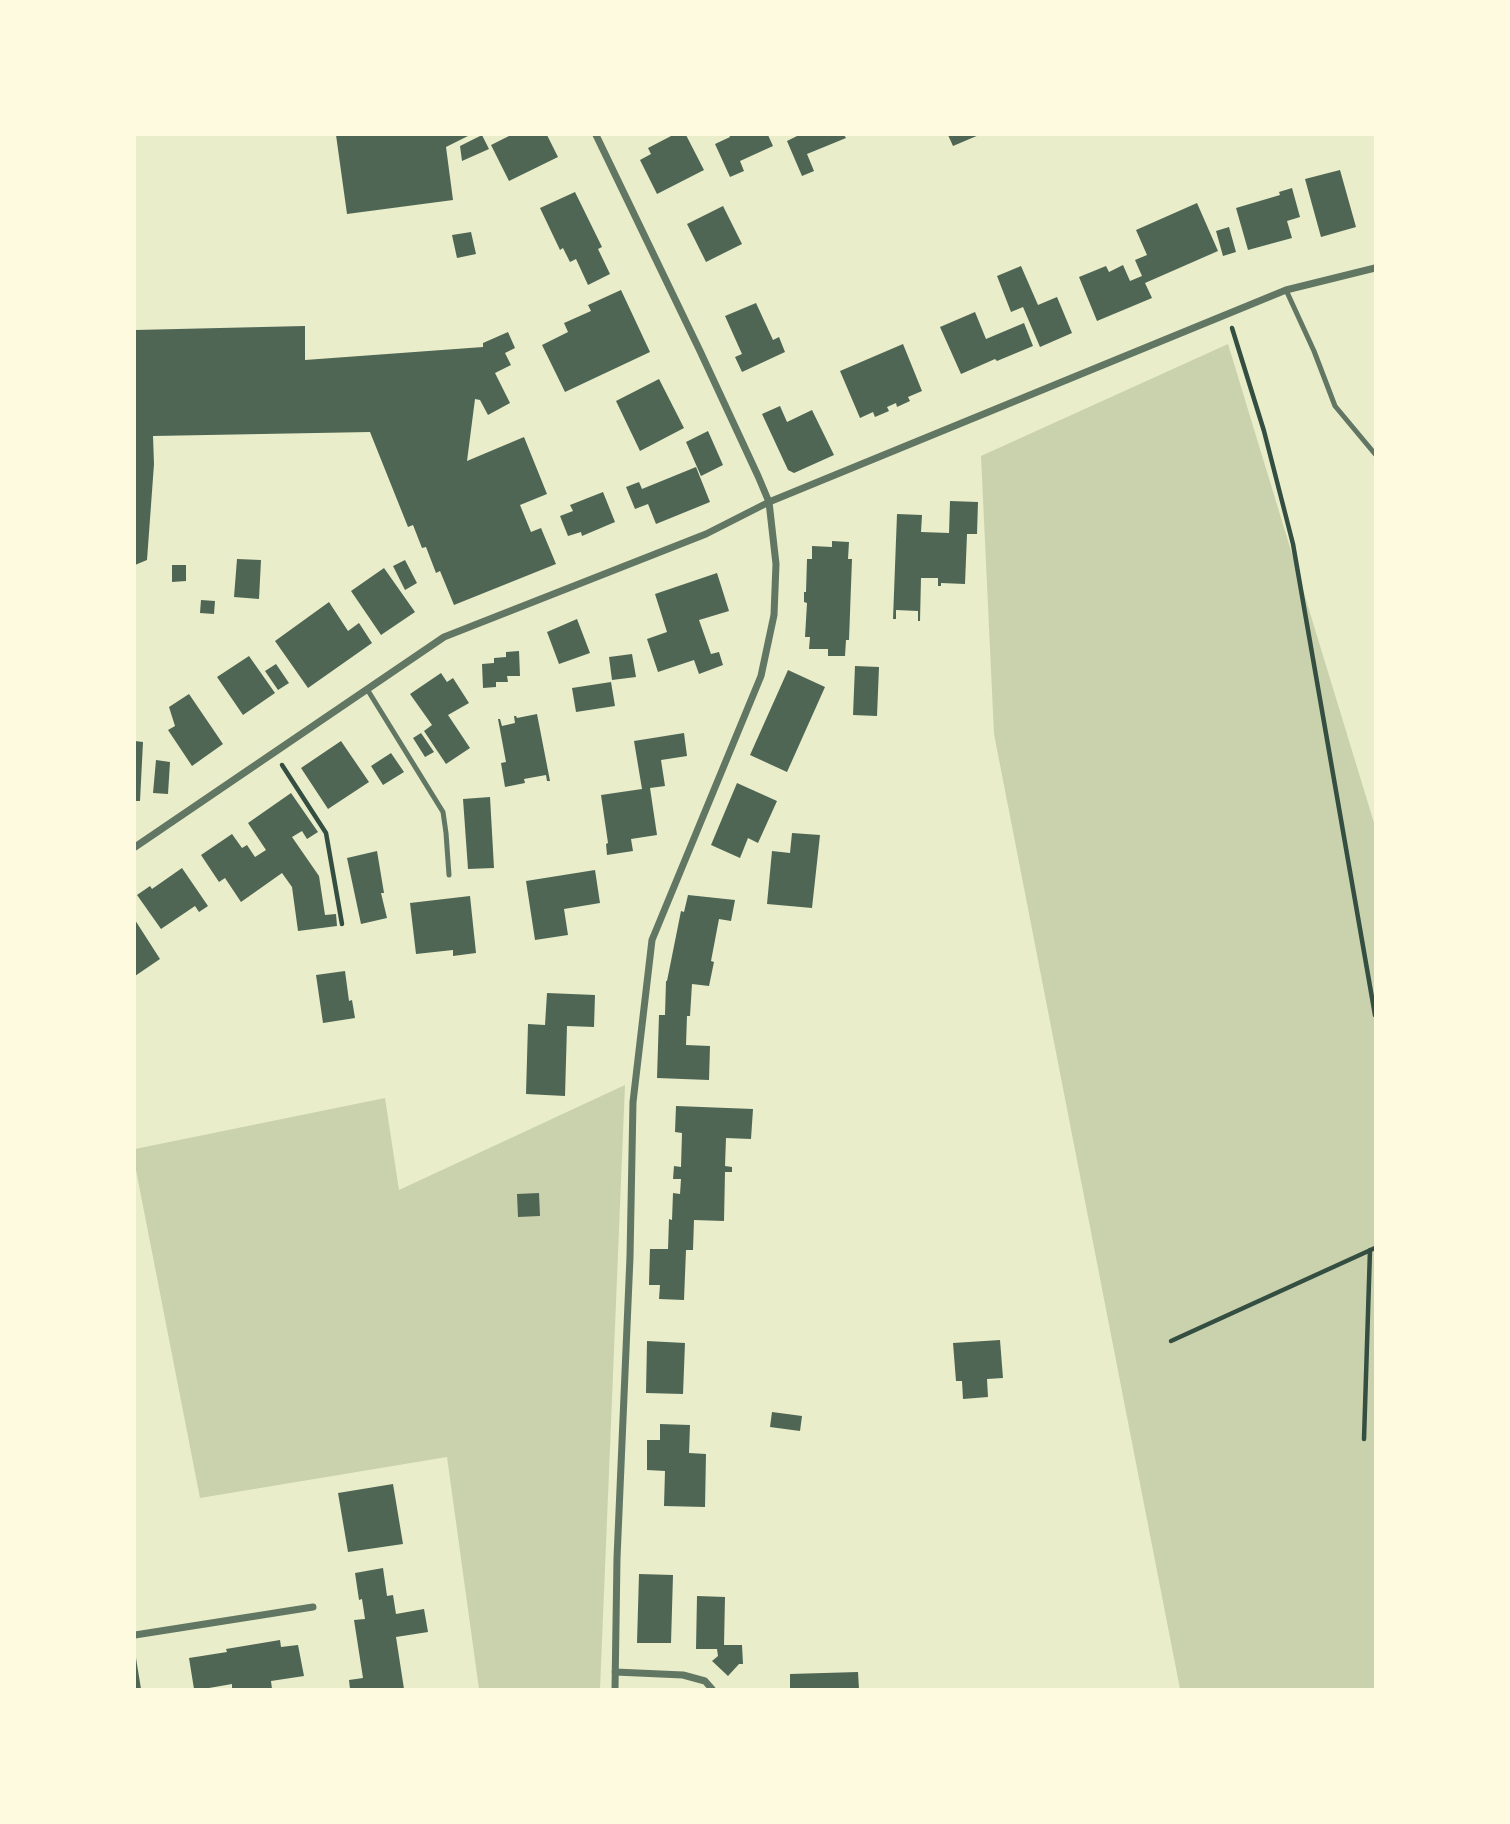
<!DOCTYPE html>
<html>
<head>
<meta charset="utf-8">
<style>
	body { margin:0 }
	#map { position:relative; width:1510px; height:1824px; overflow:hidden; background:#e9edc9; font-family:Roboto,sans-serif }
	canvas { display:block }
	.frame { position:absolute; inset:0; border:136px solid #fefae0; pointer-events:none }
</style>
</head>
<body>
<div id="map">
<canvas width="1510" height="1824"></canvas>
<div class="frame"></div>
</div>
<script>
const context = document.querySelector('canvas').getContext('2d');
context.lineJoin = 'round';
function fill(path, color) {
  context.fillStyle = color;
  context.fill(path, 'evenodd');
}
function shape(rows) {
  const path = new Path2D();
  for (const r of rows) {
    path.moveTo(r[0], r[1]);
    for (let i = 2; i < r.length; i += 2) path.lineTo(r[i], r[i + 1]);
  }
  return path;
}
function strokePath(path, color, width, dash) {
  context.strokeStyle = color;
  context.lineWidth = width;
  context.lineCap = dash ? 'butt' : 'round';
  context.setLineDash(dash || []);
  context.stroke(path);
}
const green = shape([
	[1228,344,1375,826,1375,1689,1180,1689,994,734,981,456],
	[625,1085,600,1689,479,1689,447,1457,200,1498,135,1165,135,1149,385,1098,399,1190]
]);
const building = shape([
	[336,135,470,135,446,147,453,200,347,214],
	[482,135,489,149,462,161,460,146],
	[511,135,547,135,558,157,509,181,491,145],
	[673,135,686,135,704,170,657,194,640,160,651,154,648,148],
	[729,135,768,135,773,146,740,161,744,171,730,177,715,144,730,137],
	[799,135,844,135,846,138,807,154,814,171,802,176,787,141],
	[948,135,979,135,953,146],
	[1340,170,1356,227,1321,237,1305,179],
	[1292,188,1300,217,1287,221,1292,238,1248,250,1236,208,1280,195,1279,192],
	[575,192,602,247,598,249,610,274,588,285,576,259,570,262,563,248,560,250,540,208],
	[1197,203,1218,251,1145,283,1152,298,1097,321,1079,277,1106,266,1109,272,1123,265,1130,281,1142,276,1135,260,1147,255,1136,230],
	[723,206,742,244,706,262,687,224],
	[1229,227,1236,252,1223,256,1216,231],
	[471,232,476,254,457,258,452,235],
	[1021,266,1038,305,1057,297,1072,333,1040,347,1023,307,1011,312,997,276],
	[621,290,650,352,565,392,542,345,568,332,564,323,591,311,588,305],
	[756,303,773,340,779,337,785,352,742,372,735,357,742,354,725,316],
	[975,312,986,339,1024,323,1033,346,997,361,995,359,961,374,940,327],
	[305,326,305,360,483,347,483,343,508,332,515,348,505,353,511,365,495,373,510,403,488,415,480,400,475,399,467,461,524,437,547,494,520,505,531,532,541,528,556,564,454,605,440,571,436,573,426,547,422,548,413,525,408,527,370,432,153,436,154,464,147,560,135,565,135,330],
	[903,344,922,391,908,397,910,401,897,407,896,403,887,407,889,411,875,417,873,412,860,418,840,371],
	[659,379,684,428,640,451,616,401],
	[780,406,787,422,812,410,834,455,794,473,788,470,762,414],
	[708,431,723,465,701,476,686,442],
	[696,467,710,502,656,524,648,504,635,509,626,487,639,482,642,489],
	[603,492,615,522,582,536,581,532,568,536,560,516,573,511,570,505],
	[950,501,978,502,977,534,967,534,965,584,941,583,941,586,938,586,938,578,921,578,920,621,918,621,918,611,896,610,896,619,893,619,897,514,922,515,921,532,949,533],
	[832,541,849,542,848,559,852,559,849,640,846,640,845,656,828,656,828,649,809,649,810,637,805,637,807,603,804,602,804,592,806,592,807,559,812,559,812,546,832,547],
	[237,559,261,560,259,599,234,597],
	[405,560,417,583,405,590,393,566],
	[172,565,186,565,186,581,172,582],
	[384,568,415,612,381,635,351,591],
	[717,573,729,611,699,620,711,654,719,652,723,665,699,674,694,660,658,672,647,639,667,632,655,594],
	[201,600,215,601,214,614,200,613],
	[329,602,348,631,359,623,372,643,308,688,275,641],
	[577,619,590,653,559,664,547,632],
	[519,651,520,676,507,676,508,682,496,682,496,687,483,688,482,664,494,663,494,658,506,657,506,652],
	[632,654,636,677,612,680,609,657],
	[249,656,275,693,243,715,217,677],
	[276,664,289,683,278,690,265,671],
	[855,666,879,667,877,716,853,715],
	[788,670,825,687,787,772,750,755],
	[441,673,447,682,453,678,469,703,448,715,470,748,446,764,424,731,432,725,410,694],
	[611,682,615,706,576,712,572,688],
	[189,694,223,744,192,766,168,730,175,726,169,707],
	[537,714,550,781,547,781,546,775,524,779,525,783,505,787,501,763,506,762,498,719,500,719,502,726,515,723,514,716,516,716,517,718],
	[421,733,434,752,425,757,413,738],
	[684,733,687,756,661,760,665,786,650,788,657,835,631,839,633,851,607,855,606,844,608,843,601,795,642,789,634,741],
	[135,741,143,742,140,801,135,801],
	[341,741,369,782,328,809,301,768],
	[391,753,404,772,383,785,371,766],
	[156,760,170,762,168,794,153,793],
	[737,783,777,801,758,843,748,838,740,858,711,845],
	[291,793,318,832,307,839,302,831,292,837,319,876,325,915,336,914,337,926,298,931,292,887,282,873,241,902,225,878,219,882,201,855,232,834,242,848,247,845,255,857,266,850,248,823],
	[490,797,494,868,468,869,463,799],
	[792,833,820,835,812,908,767,904,772,851,790,853],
	[377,851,384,893,381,893,387,918,361,924,347,858],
	[182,868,208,906,199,912,195,906,161,929,137,895,150,886,152,889],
	[595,870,600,903,564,909,568,935,535,940,526,881],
	[688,895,735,900,731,921,719,919,711,961,714,962,709,986,692,984,690,1016,687,1016,686,1045,710,1046,709,1080,657,1078,659,1015,665,1015,666,981,667,981,681,911,684,912],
	[470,896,476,953,453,956,453,950,416,954,410,903],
	[135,920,160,959,135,976],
	[345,971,349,1001,352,1000,355,1018,323,1023,316,975],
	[547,993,595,995,594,1027,567,1026,565,1096,526,1094,528,1024,545,1025],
	[676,1106,753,1109,751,1139,726,1138,725,1166,732,1167,732,1172,725,1172,724,1221,694,1220,693,1250,686,1250,684,1300,659,1299,660,1285,649,1285,650,1249,668,1249,669,1219,672,1220,673,1193,680,1194,681,1179,673,1179,674,1166,681,1167,682,1133,675,1132],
	[539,1193,540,1216,518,1217,517,1194],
	[1000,1340,1003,1378,987,1379,988,1397,963,1399,962,1381,956,1381,953,1343],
	[647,1341,685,1343,683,1394,646,1393],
	[772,1412,802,1416,800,1431,770,1427],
	[660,1424,690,1425,689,1453,706,1454,705,1507,664,1506,665,1471,647,1470,647,1440,660,1440],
	[393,1484,403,1544,348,1552,338,1493],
	[383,1568,387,1596,393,1595,396,1614,424,1609,428,1632,396,1637,404,1689,350,1689,349,1680,363,1678,354,1620,365,1619,362,1599,359,1600,355,1573],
	[639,1574,673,1575,671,1643,637,1643],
	[697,1596,725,1597,724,1645,742,1645,743,1664,739,1664,728,1676,712,1661,718,1656,717,1649,696,1649],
	[280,1640,281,1647,298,1645,304,1676,271,1681,272,1689,232,1689,232,1684,209,1688,209,1689,194,1689,189,1658,227,1652,226,1649],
	[135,1658,136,1658,141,1689,135,1689],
	[858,1672,859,1689,790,1689,790,1674]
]);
const path = shape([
	[1232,328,1264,431,1293,544,1375,1015],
	[282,765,326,833,342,924],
	[1171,1341,1375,1248],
	[1364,1439,1370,1250]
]);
const service = shape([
	[1286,290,1314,351,1335,406,1375,454],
	[367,689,443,812,446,833,449,875]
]);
const minor = shape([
	[596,135,700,351,758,476,769,502,776,564,774,615,761,676,652,940,633,1102,630,1257,617,1558,615,1689],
	[135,847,444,637,706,534,769,502,1286,290,1375,268],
	[135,1635,313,1607],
	[615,1672,683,1675,705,1681,712,1689]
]);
fill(green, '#cad2ad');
fill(building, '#4f6655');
strokePath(path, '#344e41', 4.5);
strokePath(service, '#617663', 5);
strokePath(minor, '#617663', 7);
</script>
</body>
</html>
